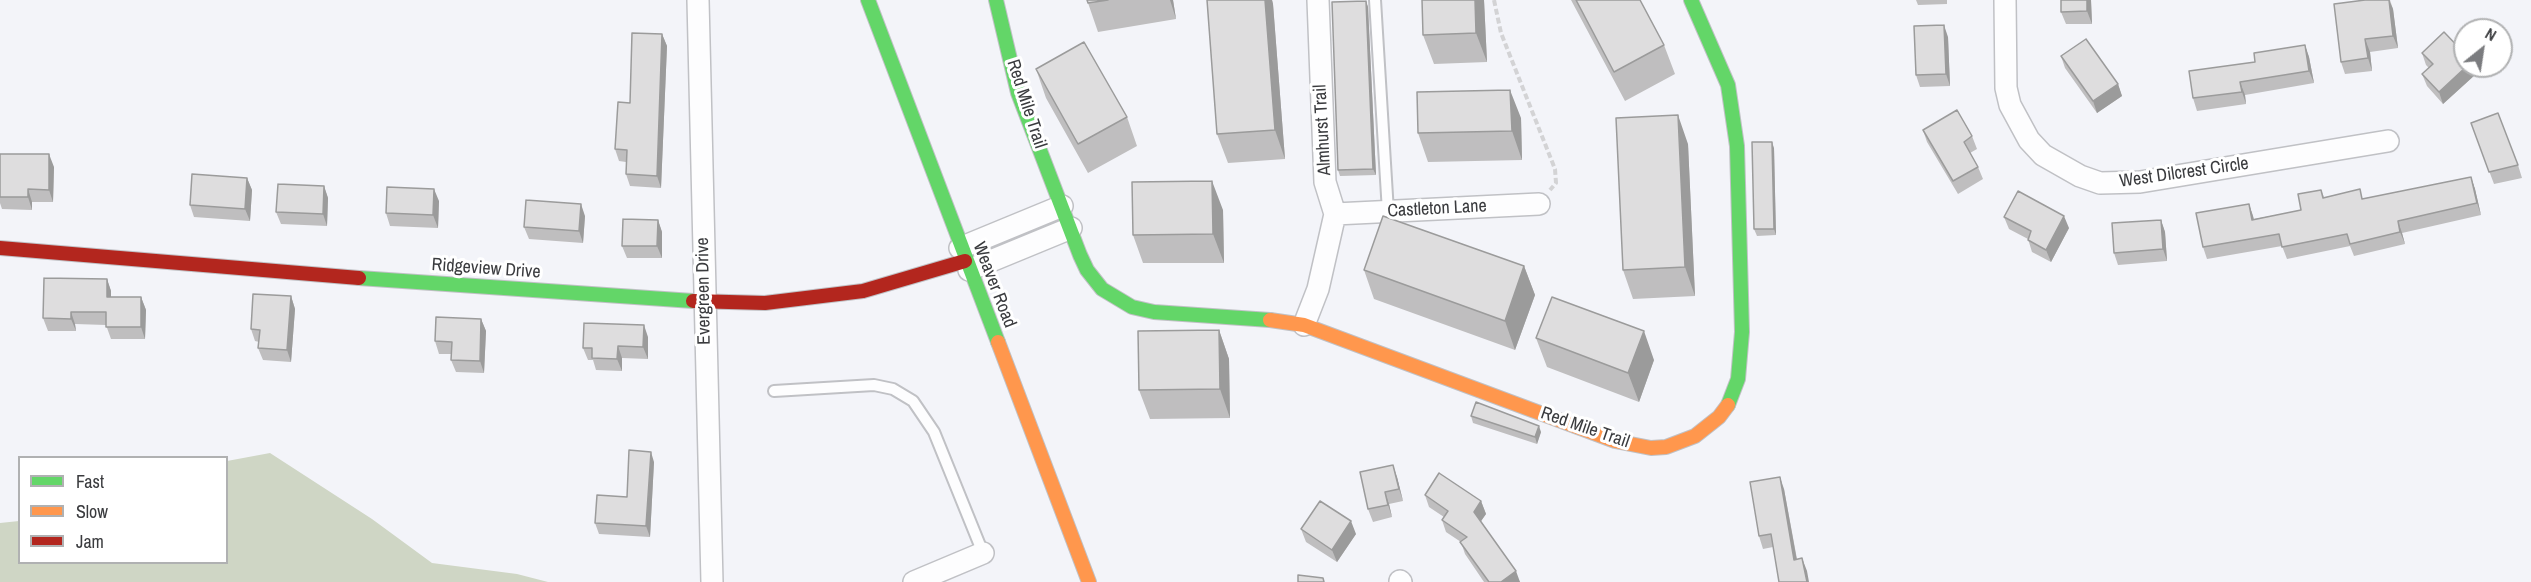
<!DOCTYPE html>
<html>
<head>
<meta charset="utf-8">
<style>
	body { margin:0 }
	#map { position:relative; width:2531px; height:582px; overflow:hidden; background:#f3f4f9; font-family:"Archivo Narrow",sans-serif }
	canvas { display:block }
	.legend { position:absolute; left:18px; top:456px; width:210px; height:108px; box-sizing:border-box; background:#fff; border:2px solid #b0b1b2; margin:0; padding:8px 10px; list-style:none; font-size:18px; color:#3a3b3e }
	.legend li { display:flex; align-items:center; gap:12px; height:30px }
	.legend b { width:30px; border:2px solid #b0b1b2 }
	.north { position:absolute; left:2453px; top:18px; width:60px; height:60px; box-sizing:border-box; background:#fff; border:2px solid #b0b1b2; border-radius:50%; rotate:30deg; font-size:16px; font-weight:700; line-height:24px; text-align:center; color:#3a3b3e }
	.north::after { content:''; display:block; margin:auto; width:21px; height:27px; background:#7b7c7f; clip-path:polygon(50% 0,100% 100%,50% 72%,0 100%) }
</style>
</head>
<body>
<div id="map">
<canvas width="2531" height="582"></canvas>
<ul class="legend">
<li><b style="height:8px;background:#63d668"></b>Fast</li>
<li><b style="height:8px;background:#ff974d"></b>Slow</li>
<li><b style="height:8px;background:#b3261e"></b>Jam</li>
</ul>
<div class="north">N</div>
</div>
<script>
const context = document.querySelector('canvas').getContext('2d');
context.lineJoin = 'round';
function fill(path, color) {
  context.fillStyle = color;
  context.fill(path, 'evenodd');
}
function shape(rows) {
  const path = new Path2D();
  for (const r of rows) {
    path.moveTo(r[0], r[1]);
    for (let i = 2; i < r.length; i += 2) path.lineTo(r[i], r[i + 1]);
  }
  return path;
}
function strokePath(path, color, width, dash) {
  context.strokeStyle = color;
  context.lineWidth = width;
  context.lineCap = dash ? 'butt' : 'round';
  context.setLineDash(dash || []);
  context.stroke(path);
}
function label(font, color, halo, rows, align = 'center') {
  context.font = font + ' "Archivo Narrow",sans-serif';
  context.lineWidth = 6;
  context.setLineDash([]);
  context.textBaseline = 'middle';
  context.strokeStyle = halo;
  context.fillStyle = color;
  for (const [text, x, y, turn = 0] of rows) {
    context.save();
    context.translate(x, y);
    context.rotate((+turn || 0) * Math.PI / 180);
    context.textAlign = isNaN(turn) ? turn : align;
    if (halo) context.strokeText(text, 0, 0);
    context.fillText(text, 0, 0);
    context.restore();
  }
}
const forest = shape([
	[270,453,372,519,432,563,517,574,548,582,0,582,0,523,19,521,20,562,226,562,227,461]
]);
const path = shape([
	[1494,0,1501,33,1555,169,1556,183,1550,190]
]);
const lane = shape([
	[1375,0,1388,212],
	[774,391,874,385,893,389,913,401,934,432,983,553]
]);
const street = shape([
	[698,0,712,582],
	[2005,0,2006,88,2010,105,2029,140,2043,155,2080,176,2100,183,2140,182,2388,141],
	[1335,214,1539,204],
	[960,248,1062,206],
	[969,270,1071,228],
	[1304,325,1318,289,1335,214,1325,182,1318,0],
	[1400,581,1401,582],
	[914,582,983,553]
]);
const fast = shape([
	[868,0,998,342],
	[996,0,1018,93,1080,255,1087,270,1102,289,1132,307,1154,312,1270,320],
	[1691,0,1728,85,1737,146,1742,332,1738,379,1728,405],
	[359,278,693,301]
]);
const slow = shape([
	[1270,320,1304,325,1615,441,1651,448,1666,447,1695,436,1719,417,1728,405],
	[998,342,1089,582]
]);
const jam = shape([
	[0,248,359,278],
	[693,301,765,303,863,291,965,261]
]);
const wall = shape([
	[1087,0,1173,0,1176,19,1098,32],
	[1207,0,1272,0,1273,4,1285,159,1228,163,1217,134],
	[1422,0,1484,0,1487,62,1434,64,1423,35],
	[1571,0,1640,0,1664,45,1675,74,1625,101],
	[1916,0,1947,0,1947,4,1918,5],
	[2091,0,2092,24,2066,24,2061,12],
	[2365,0,2390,0,2393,9,2398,48,2370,52,2372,71,2345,74,2341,62],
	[1366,1,1368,7,1376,175,1340,176,1338,170],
	[662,34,667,46,661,188,630,186,626,174,626,162,619,161,615,149,630,103],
	[1948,37,1950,86,1920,87,1916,75],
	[2305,45,2309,57,2314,83,2245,95,2246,104,2197,111,2193,98,2255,62],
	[2422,53,2476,74,2443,104,2427,86,2422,74,2429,68,2426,65],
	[2061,56,2118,84,2122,96,2097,113,2065,68],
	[1036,69,1127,117,1137,146,1088,173,1046,98],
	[1521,118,1522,160,1428,162,1418,133],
	[2471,123,2518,165,2522,178,2494,184],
	[1923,130,1972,136,1977,149,1970,153,1978,167,1983,179,1958,194,1927,142],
	[1688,144,1695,296,1633,299,1623,270],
	[1774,148,1776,235,1757,236,1754,229],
	[0,154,54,167,53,202,32,202,32,210,2,209,0,203],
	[2471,177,2475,189,2481,215,2402,233,2405,244,2354,256,2350,246,2287,259,2282,246,2207,259,2203,247,2249,204,2254,219,2301,210,2321,190,2324,197,2363,199],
	[247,178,252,190,250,221,194,217,190,205],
	[324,186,328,198,327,226,281,224,276,212],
	[439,201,438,228,390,226,386,213],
	[1223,210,1224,263,1143,263,1133,235],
	[585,216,583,243,529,239,524,227],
	[2004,217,2069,228,2051,262,2032,252,2028,239,2009,229],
	[658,220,662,232,662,258,627,258,622,246],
	[2161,220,2165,232,2167,261,2118,265,2114,253],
	[1524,266,1535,295,1515,350,1374,299,1364,270],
	[107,279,111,291,111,297,141,297,146,310,145,339,111,339,106,325,75,324,76,331,48,331,43,318],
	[291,296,295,309,291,362,263,360,258,348,259,342,255,341,251,329],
	[481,319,486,331,484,373,456,372,451,360,452,354,439,354,435,341],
	[1219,330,1229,359,1230,418,1150,419,1139,390],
	[648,337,648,359,622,358,622,371,596,370,593,360,588,360,583,348],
	[1536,338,1654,360,1639,402,1547,367],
	[1471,416,1541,432,1537,444,1473,423],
	[654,462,650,537,599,534,595,523,627,497],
	[1397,477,1403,501,1389,504,1392,517,1373,522,1368,509],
	[1784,489,1797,559,1807,571,1773,547,1763,549,1759,536],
	[1425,495,1481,501,1486,514,1481,521,1520,582,1484,582,1465,554,1461,542,1446,532,1442,520,1444,517,1429,507],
	[1301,529,1356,534,1337,562,1306,542]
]);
const shadedWall = shape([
	[1170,0,1173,0,1176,19],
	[1265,0,1272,0,1273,4,1285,159,1275,130],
	[1475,0,1484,0,1487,62,1476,33],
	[2087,0,2091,0,2092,24,2087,11],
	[2389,0,2393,9,2398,48,2393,36],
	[1366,1,1368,7,1376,175,1373,169],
	[1944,25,1948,37,1950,86,1946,74],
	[662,34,667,46,661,188,657,176],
	[2365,39,2370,52,2372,71,2368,58],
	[2305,45,2309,57,2314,83,2309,71],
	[2467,66,2473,66,2476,74,2443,104,2439,92],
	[2240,82,2245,95,2246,104,2242,92],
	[2118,84,2122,96,2097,113,2093,101],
	[1510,90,1521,118,1522,160,1512,131],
	[1678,115,1688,144,1695,296,1685,267],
	[1772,142,1774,148,1776,235,1774,229],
	[49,154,54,167,53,202,49,190],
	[2471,177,2475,189,2481,215,2477,203],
	[247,178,252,190,250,221,245,209],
	[1212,181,1223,210,1224,263,1213,234],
	[324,186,328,198,327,226,323,214],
	[28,189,32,202,32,210,28,197],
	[434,189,439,201,438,228,433,215],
	[581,204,585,216,583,243,579,231],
	[2249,204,2253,216,2256,232,2252,220],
	[2064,216,2069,228,2051,262,2046,250],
	[658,220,662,232,662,258,657,246],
	[2161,220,2165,232,2167,261,2163,249],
	[2398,221,2402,233,2405,244,2400,232],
	[1524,266,1535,295,1515,350,1505,321],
	[107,279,111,291,111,309,107,297],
	[291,296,295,309,291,362,287,350],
	[141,297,146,310,145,339,141,327],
	[71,312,75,324,76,331,71,319],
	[481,319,486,331,484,373,480,361],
	[644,325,648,337,648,359,643,347],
	[1219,330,1229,359,1230,418,1220,389],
	[1644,331,1654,360,1639,402,1628,373],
	[618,346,622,358,622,371,617,359],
	[1539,426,1541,432,1537,444,1535,437],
	[651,452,654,462,650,537,646,526],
	[1393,465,1397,477,1403,501,1399,489],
	[1780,477,1784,489,1799,572,1794,560],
	[1385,492,1389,504,1392,517,1388,505],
	[1481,501,1486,514,1479,524,1474,512],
	[1351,521,1356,534,1337,562,1332,550],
	[1802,558,1807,571,1809,582,1807,582],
	[1516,571,1520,582,1501,582]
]);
const building = shape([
	[1087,0,1108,0,1088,3,1087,0],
	[1207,0,1265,0,1275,130,1217,134,1207,0],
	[1422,0,1475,0,1476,33,1423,35,1422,0],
	[1576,0,1640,0,1664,45,1614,72,1576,0],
	[2061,0,2087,0,2087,11,2061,12,2061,0],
	[2365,0,2389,0,2393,36,2365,39,2368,58,2341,62,2334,4,2365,0],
	[1366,1,1373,169,1338,170,1332,2,1366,1],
	[1944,25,1946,74,1916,75,1914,26,1944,25],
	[2444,32,2465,54,2465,66,2467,66,2439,92,2422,74,2433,64,2422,53,2444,32],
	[632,33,662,34,657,176,626,174,627,150,615,149,618,102,630,103,632,33],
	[2086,39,2118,84,2093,101,2061,56,2086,39],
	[1084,42,1127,117,1078,144,1036,69,1084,42],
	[2305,45,2309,71,2240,82,2242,92,2193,98,2189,71,2255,62,2254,53,2305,45],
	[1510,90,1512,131,1418,133,1417,92,1510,90],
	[1957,110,1972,136,1964,142,1978,167,1953,181,1923,130,1957,110],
	[2498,113,2518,165,2489,172,2471,123,2498,113],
	[1678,115,1685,267,1623,270,1616,118,1678,115],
	[1752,142,1772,142,1774,229,1754,229,1752,142],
	[0,154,49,154,49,190,28,189,28,197,0,197,0,154],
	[192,174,247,178,245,209,190,205,192,174],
	[2471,177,2477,203,2398,221,2400,232,2350,244,2347,234,2282,247,2279,234,2203,247,2196,213,2249,204,2252,220,2301,210,2298,194,2321,190,2323,198,2360,189,2362,199,2471,177],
	[1212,181,1213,234,1133,235,1132,182,1212,181],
	[278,184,324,186,323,214,276,212,278,184],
	[387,187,434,189,433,215,386,213,387,187],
	[2018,191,2064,216,2046,250,2028,240,2031,231,2004,217,2018,191],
	[526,200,581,204,579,231,524,227,526,200],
	[1383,216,1524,266,1505,321,1364,270,1383,216],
	[623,219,658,220,657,246,622,246,623,219],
	[2161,220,2163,249,2114,253,2112,223,2161,220],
	[44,278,107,279,107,297,141,297,141,327,106,327,106,312,71,312,71,319,43,318,44,278],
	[253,294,291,296,287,350,258,348,260,330,251,329,253,294],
	[1552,297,1644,331,1628,373,1536,338,1552,297],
	[436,317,481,319,480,361,451,360,452,342,435,341,436,317],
	[584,323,644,325,643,347,618,346,617,359,592,358,592,348,583,348,584,323],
	[1219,330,1220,389,1139,390,1138,331,1219,330],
	[1476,402,1539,426,1535,437,1471,416,1476,402],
	[629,450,651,452,646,526,595,523,597,495,627,497,629,450],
	[1393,465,1399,489,1385,492,1388,505,1368,509,1360,472,1393,465],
	[1439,473,1481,501,1474,512,1516,571,1501,582,1489,582,1460,542,1467,537,1442,520,1448,511,1425,495,1439,473],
	[1780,477,1794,560,1802,558,1807,582,1779,582,1771,534,1759,536,1750,482,1780,477],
	[1320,501,1351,521,1332,550,1301,529,1320,501],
	[1298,575,1323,578,1324,582,1298,582,1298,575]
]);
const streetNames = [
	["Red Mile Trail",1026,104,72],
	["Almhurst Trail",1323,130,-93],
	["West Dilcrest Circle",2184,173,-8],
	["Castleton Lane",1437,209,-3],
	["Ridgeview Drive",486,269,4],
	["Weaver Road",994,285,69],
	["Evergreen Drive",704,291,-91],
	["Red Mile Trail",1585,428,19]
];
fill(forest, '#cfd6c5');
strokePath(lane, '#c0c1c5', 14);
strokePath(street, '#c0c1c5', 24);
strokePath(fast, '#c0c1c5', 16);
strokePath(slow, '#c0c1c5', 16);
strokePath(jam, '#c0c1c5', 16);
strokePath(path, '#d3d3d5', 4, [6, 3]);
strokePath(lane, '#fdfdfe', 10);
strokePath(street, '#fdfdfe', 21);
strokePath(fast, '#63d668', 14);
strokePath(slow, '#ff974d', 14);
strokePath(jam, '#b3261e', 14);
fill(wall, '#bfbebf');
fill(shadedWall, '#9b9b9b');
fill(building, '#deddde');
strokePath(building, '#9b9b9b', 1.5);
label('18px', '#3a3b3e', '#fff', streetNames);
</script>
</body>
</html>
